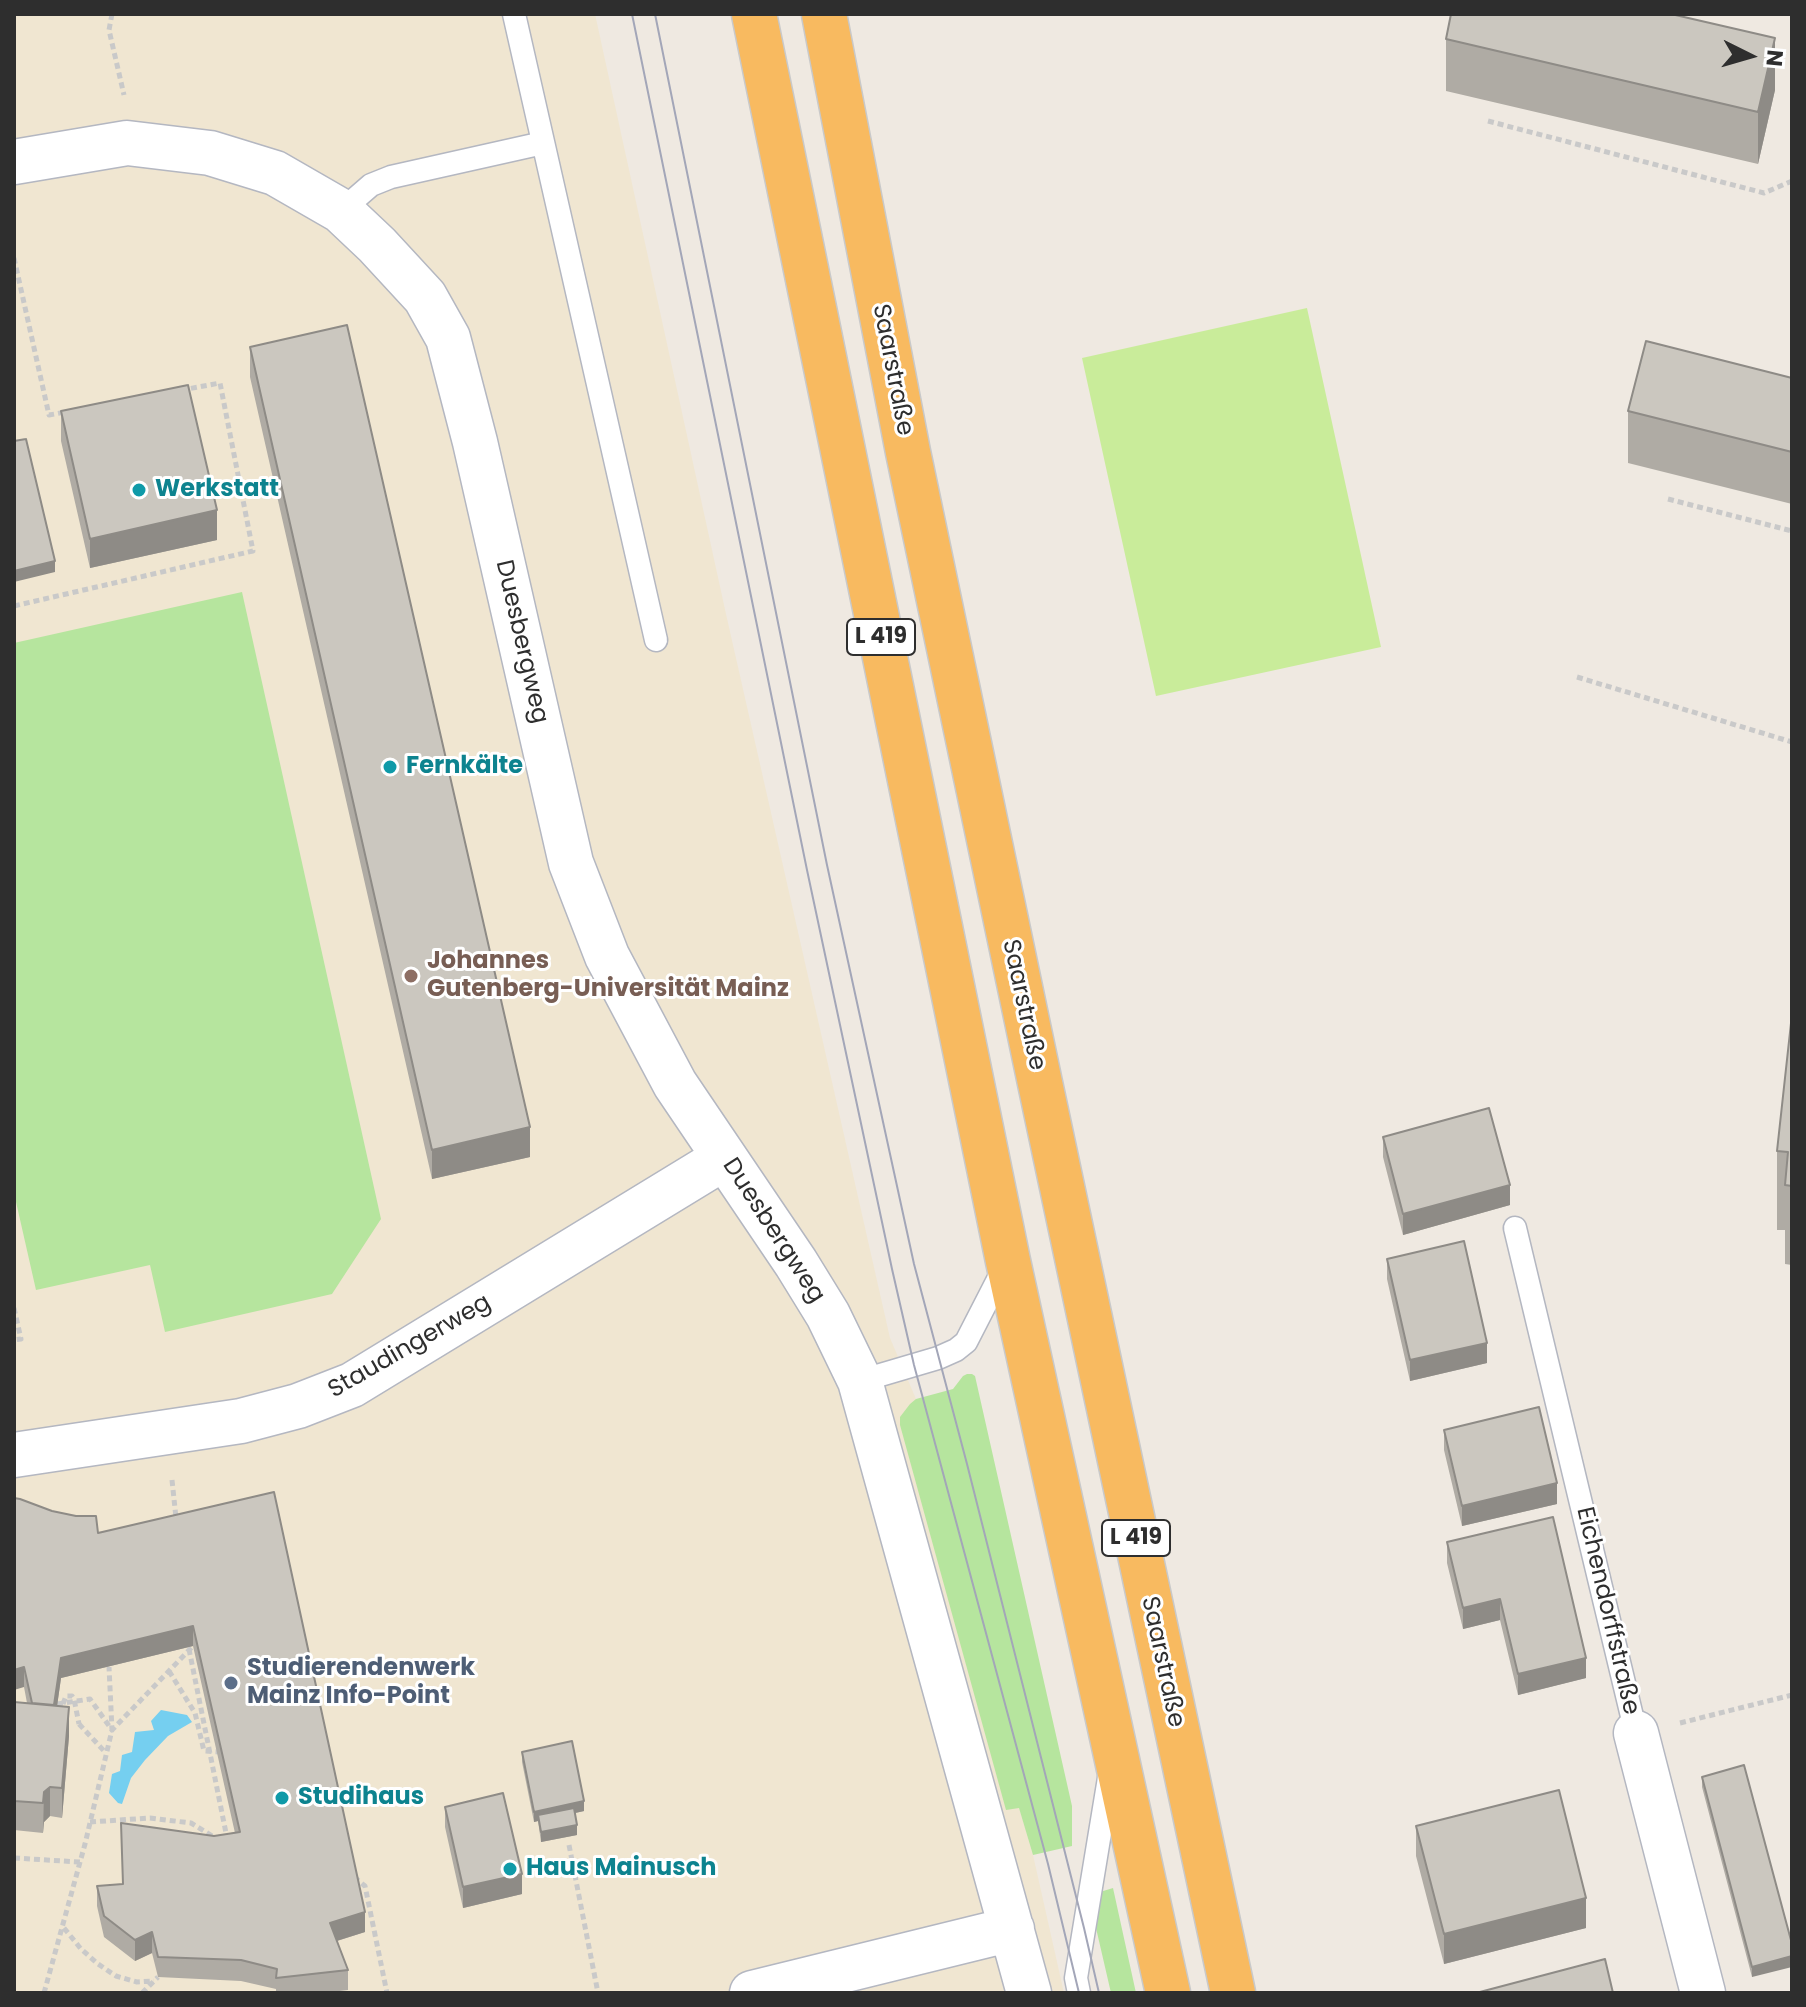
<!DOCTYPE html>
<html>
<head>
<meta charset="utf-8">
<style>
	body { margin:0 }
	#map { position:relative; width:1806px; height:2007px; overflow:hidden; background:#efe9e1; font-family:Poppins,sans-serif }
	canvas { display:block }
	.frame { position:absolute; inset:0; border:16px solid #2e2e2e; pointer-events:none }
	.north { position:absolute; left:1710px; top:16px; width:80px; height:80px; -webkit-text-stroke:6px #fff; paint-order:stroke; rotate:95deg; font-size:22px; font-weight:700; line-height:32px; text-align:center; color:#2e2e2e }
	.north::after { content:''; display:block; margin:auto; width:28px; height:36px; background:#2e2e2e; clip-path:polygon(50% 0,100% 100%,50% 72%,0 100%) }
</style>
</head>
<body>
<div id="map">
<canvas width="1806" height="2007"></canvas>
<div class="frame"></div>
<div class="north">N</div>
</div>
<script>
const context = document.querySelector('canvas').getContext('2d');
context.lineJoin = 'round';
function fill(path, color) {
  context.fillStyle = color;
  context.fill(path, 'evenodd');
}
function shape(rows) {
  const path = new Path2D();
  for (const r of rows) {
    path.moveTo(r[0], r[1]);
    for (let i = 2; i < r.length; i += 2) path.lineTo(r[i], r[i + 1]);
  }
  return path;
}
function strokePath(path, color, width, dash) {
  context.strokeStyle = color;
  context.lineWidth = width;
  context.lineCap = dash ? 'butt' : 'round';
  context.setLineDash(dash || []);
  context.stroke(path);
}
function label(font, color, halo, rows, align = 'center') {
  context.font = font + ' Poppins,sans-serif';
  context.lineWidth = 6;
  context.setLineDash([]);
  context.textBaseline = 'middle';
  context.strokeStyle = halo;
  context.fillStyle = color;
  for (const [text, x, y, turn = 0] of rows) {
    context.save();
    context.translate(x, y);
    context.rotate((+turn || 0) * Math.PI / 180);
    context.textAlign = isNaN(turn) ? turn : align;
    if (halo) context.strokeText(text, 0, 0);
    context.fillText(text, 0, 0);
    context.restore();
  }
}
const education = shape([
	[14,14,595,14,726,614,890,1338,916,1399,1019,1807,1033,1855,1064,1993,14,1993]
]);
const green = shape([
	[242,592,381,1219,332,1294,165,1332,150,1265,36,1290,14,1193,14,643],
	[967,1374,972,1374,975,1376,1072,1806,1072,1846,1033,1855,1019,1808,1006,1810,900,1425,900,1417,910,1404,916,1399,953,1389,963,1376],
	[1113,1888,1136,1993,1111,1993,1096,1928,1100,1892]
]);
const pitch = shape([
	[1307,308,1381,647,1156,696,1082,358]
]);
const water = shape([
	[161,1710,187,1715,192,1722,168,1736,145,1760,131,1778,122,1804,118,1803,109,1793,112,1774,120,1771,122,1755,132,1752,135,1732,154,1730,151,1721]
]);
const path = shape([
	[112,14,109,30,124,95],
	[1488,121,1764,193,1792,181],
	[14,258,49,415,66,412],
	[1668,499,1792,531],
	[14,606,253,551,220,383,182,390],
	[1577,677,1792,742],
	[14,1308,21,1339,14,1340],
	[172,1480,176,1518],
	[189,1649,227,1838],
	[169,1671,195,1713,204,1751,222,1752],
	[57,1704,90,1699,112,1730,109,1667],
	[1680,1723,1792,1695],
	[79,1724,106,1753],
	[90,1822,150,1818,191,1823,217,1839],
	[569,1845,598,1993],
	[14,1858,80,1862],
	[354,1877,365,1886,387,1993],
	[64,1928,81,1949,98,1964,116,1976,137,1982,154,1981],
	[44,1993,85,1844,112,1730,193,1646],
	[142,1993,158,1977]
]);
const service = shape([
	[514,14,656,640],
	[341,211,371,185,391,177,543,143],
	[1515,1228,1636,1733],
	[860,1381,938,1358,956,1350,966,1342,1005,1266],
	[1079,1993,1076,1978,1109,1778]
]);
const minor = shape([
	[14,162,127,143,210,153,275,173,341,211,377,245,425,297,448,338,475,442,571,863,607,956,675,1084,796,1263,828,1315,860,1381,1029,1993],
	[14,1455,241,1421,298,1406,352,1385,724,1158],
	[1636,1733,1703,1993],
	[752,1993,1012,1929]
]);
const trunk = shape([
	[754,14,1008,1261,1168,1993],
	[824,14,908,452,1040,1083,1233,1993]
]);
const tram = shape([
	[632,14,807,870,892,1269,914,1365,1048,1864,1079,1993],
	[655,14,827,865,914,1264,967,1464,1084,1928,1099,1993]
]);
const pathBridge = shape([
	[63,1704,66,1696,72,1696,74,1699,79,1724]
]);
const wall = shape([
	[1446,39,1775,90,1758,164,1446,91],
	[250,347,530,1157,432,1179,250,377],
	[1792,378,1792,504,1628,463,1628,411],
	[61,411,217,540,90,568,61,441],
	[1792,1023,1792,1265,1785,1264,1785,1230,1777,1230,1777,1151],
	[1383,1137,1510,1205,1403,1235,1383,1157],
	[1387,1259,1487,1363,1410,1381,1387,1279],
	[1444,1430,1557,1504,1462,1526,1444,1450],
	[274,1492,365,1932,337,1941,348,1970,348,1990,323,1993,276,1993,276,1989,241,1981,158,1977,152,1953,135,1961,104,1937,97,1906,97,1886,122,1884,214,1836,235,1833,193,1646,61,1678,57,1706,69,1736,62,1818,50,1816,44,1822,43,1833,14,1830,14,1702,27,1703,24,1687,14,1498,98,1533],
	[1447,1542,1586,1678,1518,1695,1500,1620,1463,1629,1447,1563],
	[522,1752,584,1811,575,1813,577,1835,541,1842,538,1821,534,1822,522,1762],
	[1702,1777,1792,1944,1752,1977,1702,1787],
	[445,1807,522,1894,463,1908,445,1827],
	[1416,1826,1586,1928,1444,1964,1416,1856]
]);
const shadedWall = shape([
	[1775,38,1775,90,1758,164,1758,112],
	[16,357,16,377,14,378,14,358],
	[217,510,217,540,90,568,90,539],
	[55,561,55,572,14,582,14,571],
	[530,1127,530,1157,432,1179,432,1150],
	[1510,1185,1510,1205,1403,1235,1403,1214],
	[1487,1343,1487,1363,1410,1381,1410,1360],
	[1557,1483,1557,1504,1462,1526,1462,1506],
	[1500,1599,1500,1620,1463,1629,1463,1608],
	[193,1626,193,1646,61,1678,53,1735,53,1715,61,1658],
	[1586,1658,1586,1678,1518,1695,1518,1674],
	[24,1667,24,1687,14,1690,14,1670],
	[69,1707,69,1736,62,1818,62,1788],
	[50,1787,50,1816,44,1822,43,1833,44,1792],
	[584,1801,584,1811,539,1821,538,1815,538,1821,534,1822,534,1812],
	[577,1825,577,1835,541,1842,541,1832],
	[522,1874,522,1894,463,1908,463,1887],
	[1586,1898,1586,1928,1444,1964,1444,1934],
	[365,1912,365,1932,330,1943,330,1923],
	[152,1932,152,1953,135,1961,135,1940],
	[1792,1956,1792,1967,1752,1977,1752,1967]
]);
const building = shape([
	[1451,14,1671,14,1775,38,1758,112,1446,39,1451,14],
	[347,325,530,1127,432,1150,250,347,347,325],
	[1646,341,1792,378,1792,452,1628,411,1646,341],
	[188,385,217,510,90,539,61,411,188,385],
	[26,439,55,561,14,571,14,441,26,439],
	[1791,1023,1792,1023,1792,1186,1785,1185,1788,1152,1777,1151,1791,1023],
	[1489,1108,1510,1185,1403,1214,1383,1137,1489,1108],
	[1464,1241,1487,1343,1410,1360,1387,1259,1464,1241],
	[1539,1407,1557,1483,1462,1506,1444,1430,1539,1407],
	[274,1492,365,1912,330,1923,348,1970,276,1978,277,1969,241,1960,158,1957,152,1932,135,1940,104,1916,97,1886,123,1884,121,1823,214,1836,240,1832,193,1626,61,1658,54,1705,32,1703,24,1667,14,1670,14,1498,20,1499,52,1511,76,1516,96,1516,98,1533,274,1492],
	[1553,1517,1586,1658,1518,1674,1500,1599,1463,1608,1447,1542,1553,1517],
	[14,1702,69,1707,62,1788,50,1787,44,1792,43,1803,14,1801,14,1702],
	[572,1741,584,1801,534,1812,522,1752,572,1741],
	[1744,1765,1792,1944,1792,1956,1752,1967,1702,1777,1744,1765],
	[1559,1790,1586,1898,1444,1934,1416,1826,1559,1790],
	[503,1793,522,1874,463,1887,445,1807,503,1793],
	[574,1808,577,1825,541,1832,538,1815,574,1808],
	[1605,1959,1613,1993,1476,1993,1605,1959]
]);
const markers = [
	[139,490,8,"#0f9aa8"],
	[390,767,8,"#0f9aa8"],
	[411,976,8,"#8d6e63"],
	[231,1683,8,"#5c6f8a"],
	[282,1798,8,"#0f9aa8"],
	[510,1869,8,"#0f9aa8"]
];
const shields = [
	[881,637,68],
	[1136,1538,68]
];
const shieldNames = [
	["L 419",881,637],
	["L 419",1136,1538]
];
const streetNames = [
	["Saarstraße",892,370,79],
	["Duesbergweg",521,642,77],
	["Saarstraße",1023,1005,78],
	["Duesbergweg",773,1231,57],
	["Staudingerweg",410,1347,-30],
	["Eichendorffstraße",1607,1611,77],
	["Saarstraße",1162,1662,78]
];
const cultureNames = [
	["Werkstatt",155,490],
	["Fernkälte",406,767],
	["Studihaus",298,1798],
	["Haus Mainusch",526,1869]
];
const educationNames = [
	["Johannes",427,962],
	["Gutenberg-Universität Mainz",427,990]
];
const serviceNames = [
	["Studierendenwerk",247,1669],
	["Mainz Info-Point",247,1697]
];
fill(education, '#f0e6d1');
fill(green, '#b6e59e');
fill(pitch, '#c9ec9a');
fill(water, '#75cff0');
strokePath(service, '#b4b7c1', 25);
strokePath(minor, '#b4b7c1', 47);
strokePath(trunk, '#c9c9c9', 47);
strokePath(path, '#c9c9c9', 5, [6, 4]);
strokePath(service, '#fff', 22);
strokePath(minor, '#fff', 44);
strokePath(trunk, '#f8ba60', 44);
strokePath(tram, '#a3a6b8', 2);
strokePath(pathBridge, '#c9c9c9', 5, [6, 4]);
fill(wall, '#afaba4');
fill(shadedWall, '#8e8b86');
fill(building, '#cbc7bf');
strokePath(building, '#8e8b86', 2);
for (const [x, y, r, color] of markers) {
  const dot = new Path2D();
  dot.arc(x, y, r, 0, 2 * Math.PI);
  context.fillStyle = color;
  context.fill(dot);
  strokePath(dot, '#fff', 3);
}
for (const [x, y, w] of shields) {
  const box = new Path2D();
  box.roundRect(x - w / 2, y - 18, w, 36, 6);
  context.fillStyle = '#fff';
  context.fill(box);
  strokePath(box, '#2e2e2e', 2);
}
label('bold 22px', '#2e2e2e', null, shieldNames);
label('24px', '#2e2e2e', '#fff', streetNames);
label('bold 24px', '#0d838f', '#fff', cultureNames, 'left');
label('bold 24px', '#785e54', '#fff', educationNames, 'left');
label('bold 24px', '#4e5e75', '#fff', serviceNames, 'left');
</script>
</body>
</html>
